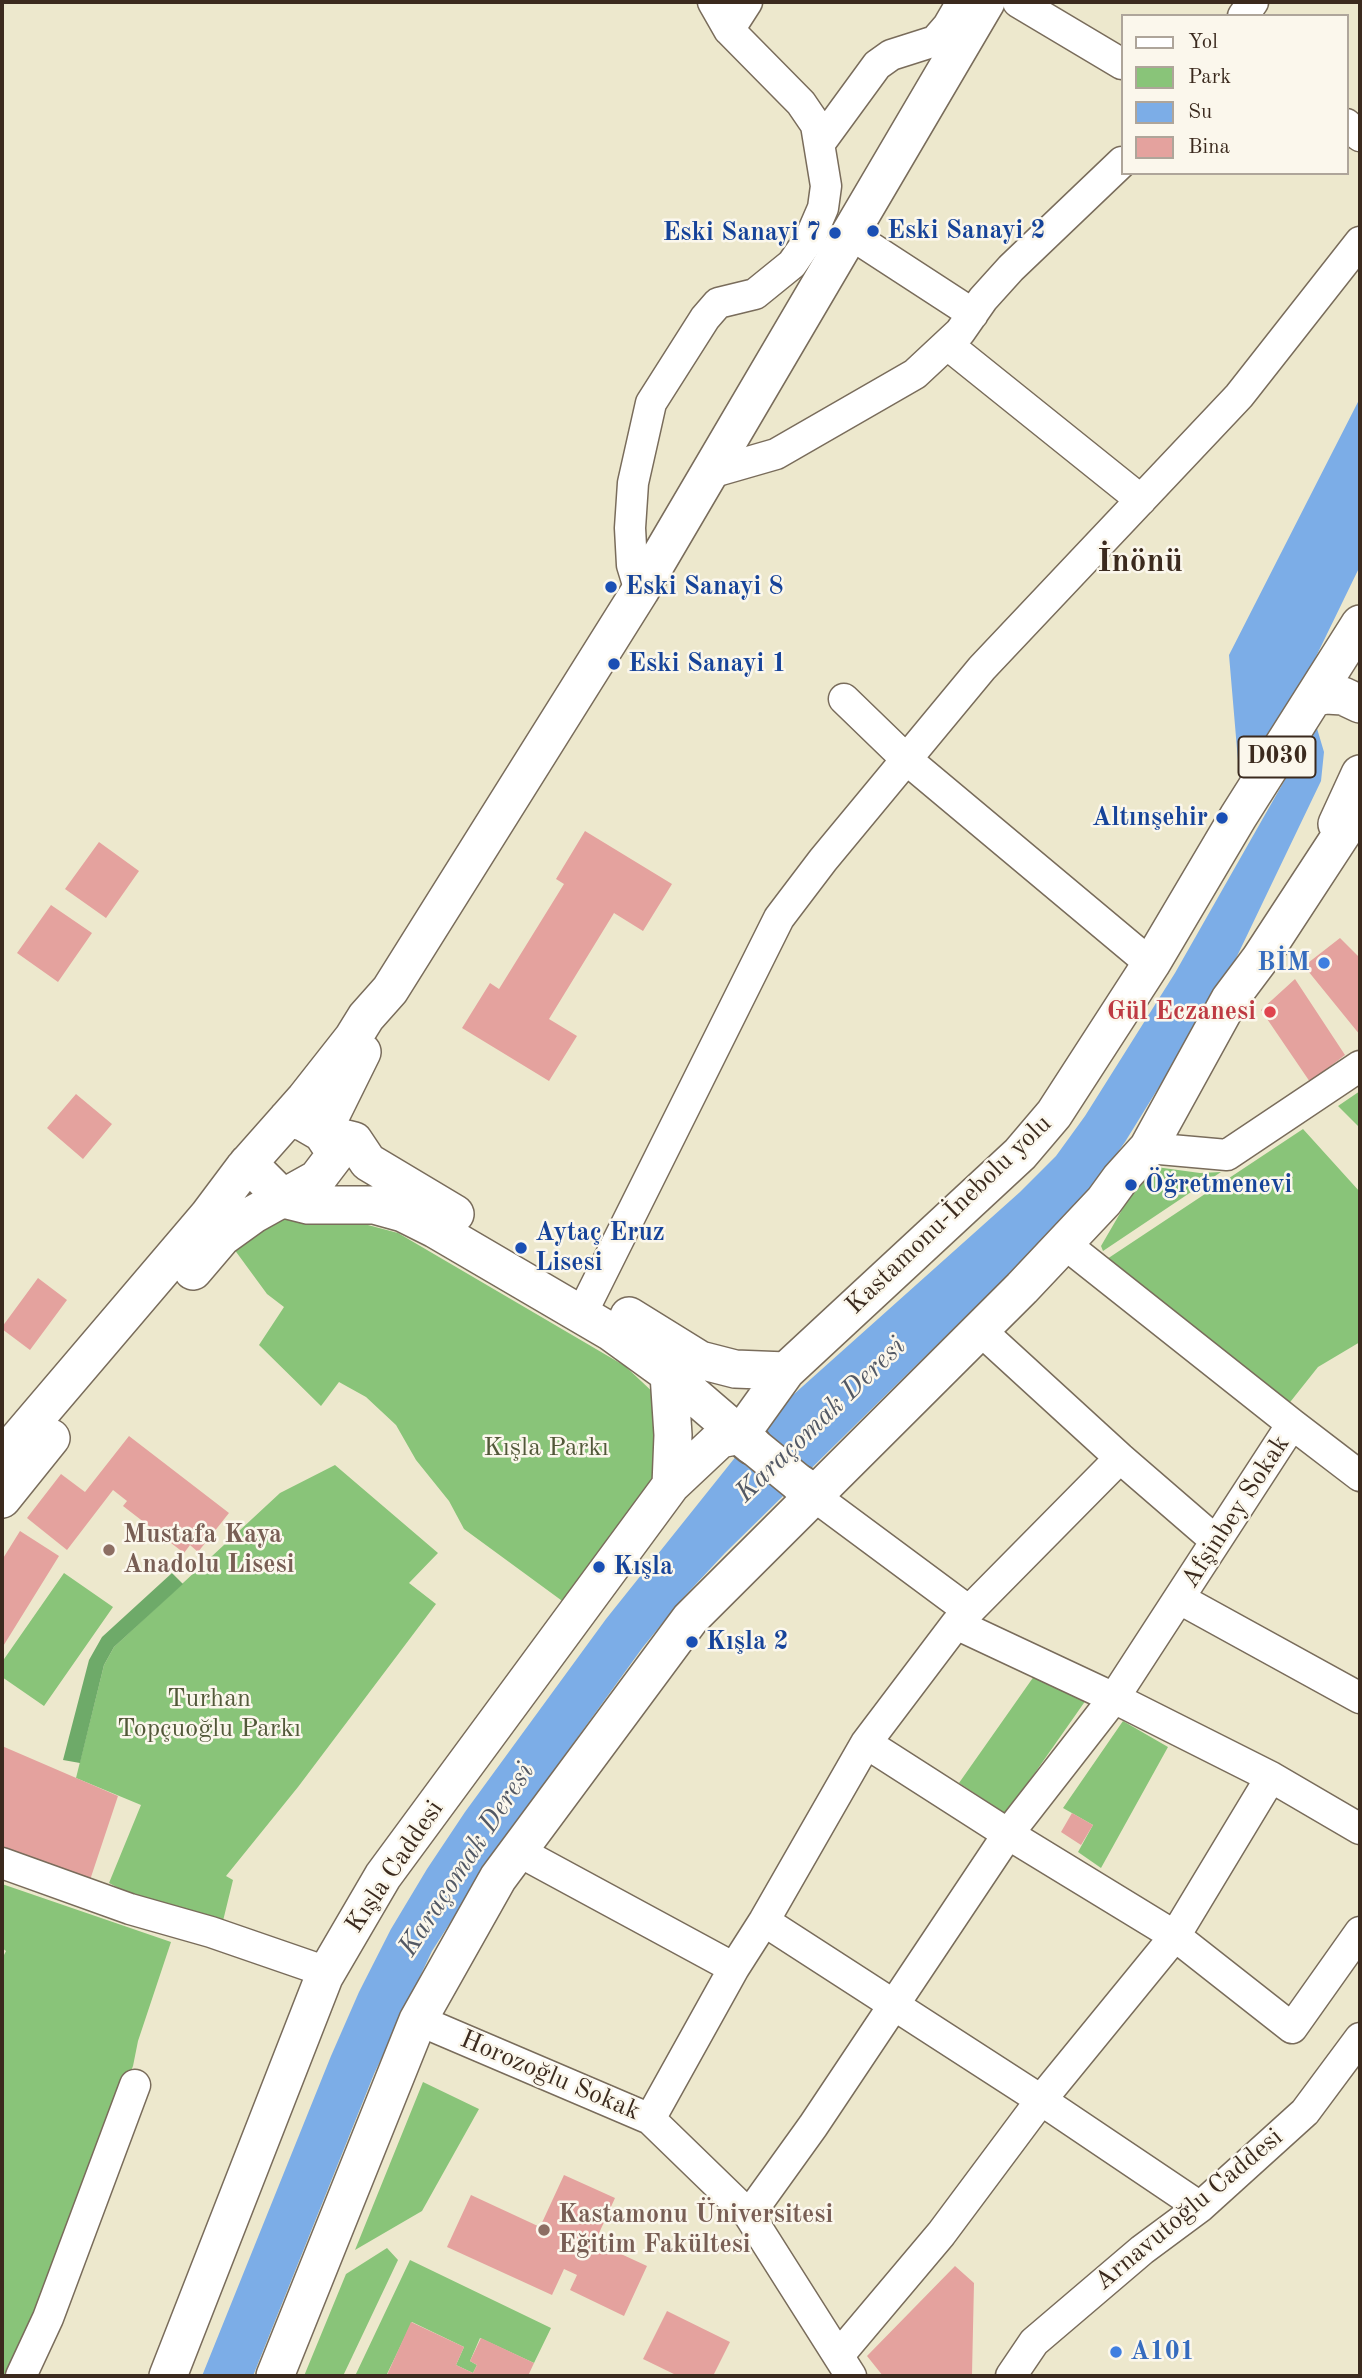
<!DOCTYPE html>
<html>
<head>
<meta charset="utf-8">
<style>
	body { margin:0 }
	#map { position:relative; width:1362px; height:2378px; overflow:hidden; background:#ede8cd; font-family:"Old Standard TT",serif }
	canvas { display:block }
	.frame { position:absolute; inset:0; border:4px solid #3b2a1e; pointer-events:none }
	.legend { position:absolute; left:1121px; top:14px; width:228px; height:161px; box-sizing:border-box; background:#fbf7ec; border:2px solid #aea59a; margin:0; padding:9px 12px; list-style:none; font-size:21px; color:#3b2a1e }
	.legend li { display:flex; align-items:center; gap:14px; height:35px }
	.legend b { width:35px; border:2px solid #aea59a }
</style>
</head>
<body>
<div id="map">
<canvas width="1362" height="2378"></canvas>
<div class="frame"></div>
<ul class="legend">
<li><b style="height:9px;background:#fff"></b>Yol</li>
<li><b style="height:19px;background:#89c479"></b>Park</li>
<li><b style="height:19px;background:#7cade7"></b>Su</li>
<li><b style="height:19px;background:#e4a29e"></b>Bina</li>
</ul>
</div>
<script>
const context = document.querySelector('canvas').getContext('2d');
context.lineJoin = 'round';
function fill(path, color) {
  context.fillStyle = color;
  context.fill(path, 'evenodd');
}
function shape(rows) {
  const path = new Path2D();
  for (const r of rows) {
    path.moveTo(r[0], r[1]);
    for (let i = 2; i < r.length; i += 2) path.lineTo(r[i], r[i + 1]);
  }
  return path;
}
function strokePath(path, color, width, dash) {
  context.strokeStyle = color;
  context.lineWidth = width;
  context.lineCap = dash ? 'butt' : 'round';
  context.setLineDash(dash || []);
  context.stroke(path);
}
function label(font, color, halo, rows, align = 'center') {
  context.font = font + ' "Old Standard TT",serif';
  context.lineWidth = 5;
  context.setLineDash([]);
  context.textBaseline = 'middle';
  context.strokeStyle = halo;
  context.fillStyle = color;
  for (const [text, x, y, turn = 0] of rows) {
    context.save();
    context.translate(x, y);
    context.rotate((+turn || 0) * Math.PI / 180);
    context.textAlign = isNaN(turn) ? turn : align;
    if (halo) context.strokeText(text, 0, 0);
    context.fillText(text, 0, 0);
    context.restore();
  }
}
const green = shape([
	[1360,1091,1360,1128,1338,1106],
	[1303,1129,1360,1192,1360,1342,1318,1367,1287,1406,1104,1261],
	[1156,1167,1200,1173,1221,1172,1103,1251,1101,1246,1140,1179,1147,1169],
	[306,1215,334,1216,398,1233,625,1366,657,1396,661,1476,565,1603,464,1529,449,1501,416,1460,396,1425,366,1397,339,1382,321,1406,259,1345,284,1307,267,1294,234,1249,273,1221],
	[335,1465,438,1553,409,1583,436,1604,298,1787,226,1876,233,1880,222,1925,174,1917,109,1883,141,1805,76,1778,104,1665,114,1647,280,1493],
	[64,1573,113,1607,44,1706,2,1677,2,1662],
	[1037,1672,1086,1700,1006,1814,959,1783],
	[1123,1721,1168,1747,1101,1868,1078,1852,1093,1825,1063,1808],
	[2,1884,171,1942,138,2041,133,2066,11,2376,2,2376,2,1959,6,1951,2,1948],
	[423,2082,479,2109,422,2211,355,2250],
	[387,2248,398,2260,343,2376,304,2376,346,2274],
	[410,2260,551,2328,534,2363,480,2338,470,2361,477,2365,473,2373,456,2365,464,2347,412,2322,387,2374,390,2376,355,2376]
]);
const forest = shape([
	[172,1573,183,1584,114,1647,104,1665,80,1763,63,1760,89,1660,102,1637]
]);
const water = shape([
	[1360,398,1360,566,1310,669,1240,784,1229,655],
	[1316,725,1324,752,1321,781,1228,975,1125,1142,1092,1188,1061,1223,725,1553,682,1599,643,1647,504,1839,432,1951,374,2074,253,2376,202,2376,331,2056,359,1992,391,1929,427,1869,465,1812,606,1619,765,1420,1020,1192,1056,1156,1085,1116,1175,973]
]);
const building = shape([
	[585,831,672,884,643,931,614,913,549,1019,577,1036,549,1081,462,1028,490,983,499,989,564,884,556,879],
	[99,842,139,871,106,918,65,889],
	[51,905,92,933,58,982,17,953],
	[1340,938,1360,958,1360,1035,1304,966],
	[1295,979,1345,1055,1310,1082,1261,1010],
	[76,1094,112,1124,83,1159,47,1128],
	[38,1278,67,1300,30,1350,2,1329,2,1327],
	[129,1436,229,1513,198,1552,190,1545,184,1553,123,1506,127,1501,113,1490,67,1550,27,1518,61,1474,85,1492],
	[20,1531,59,1556,2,1648,2,1560],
	[2,1746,118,1796,88,1886,2,1849],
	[1072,1813,1093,1825,1081,1845,1061,1832],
	[564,2175,615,2198,595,2242,647,2266,624,2316,570,2290,577,2275,564,2269,552,2295,447,2247,471,2195,540,2227],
	[955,2266,974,2283,972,2374,883,2376,867,2356],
	[667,2311,730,2342,713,2376,678,2376,643,2359],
	[411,2322,464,2347,456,2365,473,2373,477,2365,470,2361,481,2338,534,2363,528,2376,390,2376,387,2375]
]);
const minor = shape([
	[1018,2,1122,64],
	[1243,16,1253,2],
	[729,30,747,2],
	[1346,124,1360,136],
	[820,143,877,65,891,55,935,41,948,26,962,2],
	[850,234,973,314],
	[948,345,1141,500],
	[710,473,776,454,915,374,960,332,983,299,1011,268,1122,162],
	[640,591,632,565,630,528,633,483,651,403,705,318,718,303,755,294,792,264,810,238,823,208,826,186,816,125,801,103,729,30,713,2],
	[844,699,906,759,1151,964],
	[1148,1148,1227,1155,1360,1066],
	[1065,1244,1292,1424,1360,1476],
	[581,1315,779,918,823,860,982,668,1239,396,1360,242],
	[979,1329,1120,1458,1216,1541],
	[814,1496,969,1611],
	[1180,1599,1360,1698],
	[956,1624,1114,1698,1271,1777,1360,1829],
	[866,1743,1008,1834,1175,1936,1292,2028,1360,1932],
	[518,1851,734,1968],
	[2,1863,130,1909,211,1932,327,1972],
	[764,1921,1041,2100,1200,2207],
	[418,2020,650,2119,749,2215,851,2376],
	[650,2119,734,1968,764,1921,866,1743,956,1624,1120,1458],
	[749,2215,813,2126,1008,1834,1114,1698,1292,1424],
	[839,2355,941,2234,1041,2100,1175,1936,1271,1777],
	[21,2376,48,2318,135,2085],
	[1011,2376,1034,2342,1142,2250,1200,2207,1305,2112,1360,2038]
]);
const major = shape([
	[1316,697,1326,695,1343,696,1360,704],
	[1337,824,1360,774],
	[288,1118,303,1122,322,1133,354,1141,368,1162,455,1214],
	[322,1133,362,1052],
	[248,1163,284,1199,308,1205,374,1205,403,1213,435,1229,611,1332,669,1374,740,1435],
	[193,1271,222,1237,254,1214,317,1179,336,1154,322,1133],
	[629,1316,700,1360,735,1369,786,1371],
	[669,1374,673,1435,671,1485],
	[740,1435,786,1371,1020,1154,1054,1114,1151,964,1238,817,1360,624],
	[752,1445,801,1485],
	[2,1458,208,1216,244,1168,305,1099,353,1038,366,1017,390,990,640,591,986,2],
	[2,1499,51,1438],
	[168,2376,324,1977,383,1876,671,1485,720,1439,740,1435],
	[275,2376,418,2020,498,1878,690,1619,1022,1288,1104,1201,1120,1179,1148,1148,1230,999,1260,959,1360,806]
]);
const highway = shape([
	[740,1435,752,1445],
	[801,1485,814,1496]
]);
const markers = [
	[873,231,7,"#1a4fb4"],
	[835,233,7,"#1a4fb4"],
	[611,587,7,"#1a4fb4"],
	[614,664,7,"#1a4fb4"],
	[1222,818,7,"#1a4fb4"],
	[1324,963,7,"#3f7fe0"],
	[1270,1012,7,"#e0444e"],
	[1131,1185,7,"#1a4fb4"],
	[521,1248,7,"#1a4fb4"],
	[109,1550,7,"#8d6e63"],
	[599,1567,7,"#1a4fb4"],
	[692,1642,7,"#1a4fb4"],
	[544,2230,7,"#8d6e63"],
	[1116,2352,7,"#3f7fe0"]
];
const shields = [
	[1277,757,77]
];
const shieldNames = [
	["D030",1277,757]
];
const transitNames = [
	["Eski Sanayi 2",887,231],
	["Eski Sanayi 7",821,233,"right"],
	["Eski Sanayi 8",625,587],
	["Eski Sanayi 1",628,664],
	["Altınşehir",1208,818,"right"],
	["Öğretmenevi",1145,1185],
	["Aytaç Eruz",535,1233],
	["Lisesi",535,1263],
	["Kışla",613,1567],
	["Kışla 2",706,1642]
];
const shopNames = [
	["BİM",1310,963],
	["A101",1130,2352,"left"]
];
const healthNames = [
	["Gül Eczanesi",1256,1012]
];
const streetNames = [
	["Kastamonu-İnebolu yolu",949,1215,-44],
	["Afşinbey Sokak",1236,1512,-57],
	["Kışla Caddesi",395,1867,-56],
	["Horozoğlu Sokak",550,2076,23],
	["Arnavutoğlu Caddesi",1189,2210,-40]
];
const parkNames = [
	["Kışla Parkı",546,1448],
	["Turhan",209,1699],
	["Topçuoğlu Parkı",209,1729]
];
const educationNames = [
	["Mustafa Kaya",123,1535],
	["Anadolu Lisesi",123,1565],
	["Kastamonu Üniversitesi",558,2215],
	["Eğitim Fakültesi",558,2245]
];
const waterNames = [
	["Karaçomak Deresi",821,1420,-44],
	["Karaçomak Deresi",467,1860,-57]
];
const districtNames = [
	["İnönü",1140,562]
];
fill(green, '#89c479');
fill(forest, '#6eaa69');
fill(water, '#7cade7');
fill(building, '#e4a29e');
strokePath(minor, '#796c5b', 33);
strokePath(major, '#796c5b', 40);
strokePath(highway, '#796c5b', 42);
strokePath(minor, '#fff', 30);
strokePath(major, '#fff', 37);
strokePath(highway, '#fff', 38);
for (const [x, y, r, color] of markers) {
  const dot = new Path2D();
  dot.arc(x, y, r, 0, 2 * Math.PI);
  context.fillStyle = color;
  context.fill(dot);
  strokePath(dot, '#fbf7ec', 2.5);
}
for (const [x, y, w] of shields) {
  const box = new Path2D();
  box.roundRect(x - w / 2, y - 20.5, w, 41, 5);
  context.fillStyle = '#fbf7ec';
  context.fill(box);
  strokePath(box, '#3b2a1e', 2);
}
label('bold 24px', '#3b2a1e', null, shieldNames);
label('bold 26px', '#164399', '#fbf7ec', transitNames, 'left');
label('bold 26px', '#366cbe', '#fbf7ec', shopNames, 'right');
label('bold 26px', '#be3a42', '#fbf7ec', healthNames, 'right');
label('26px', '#3b2a1e', '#fbf7ec', streetNames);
label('26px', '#525839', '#fbf7ec', parkNames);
label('bold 26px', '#785e54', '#fbf7ec', educationNames, 'left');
label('italic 28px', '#525864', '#fbf7ec', waterNames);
label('bold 33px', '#3b2a1e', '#fbf7ec', districtNames);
</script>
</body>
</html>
